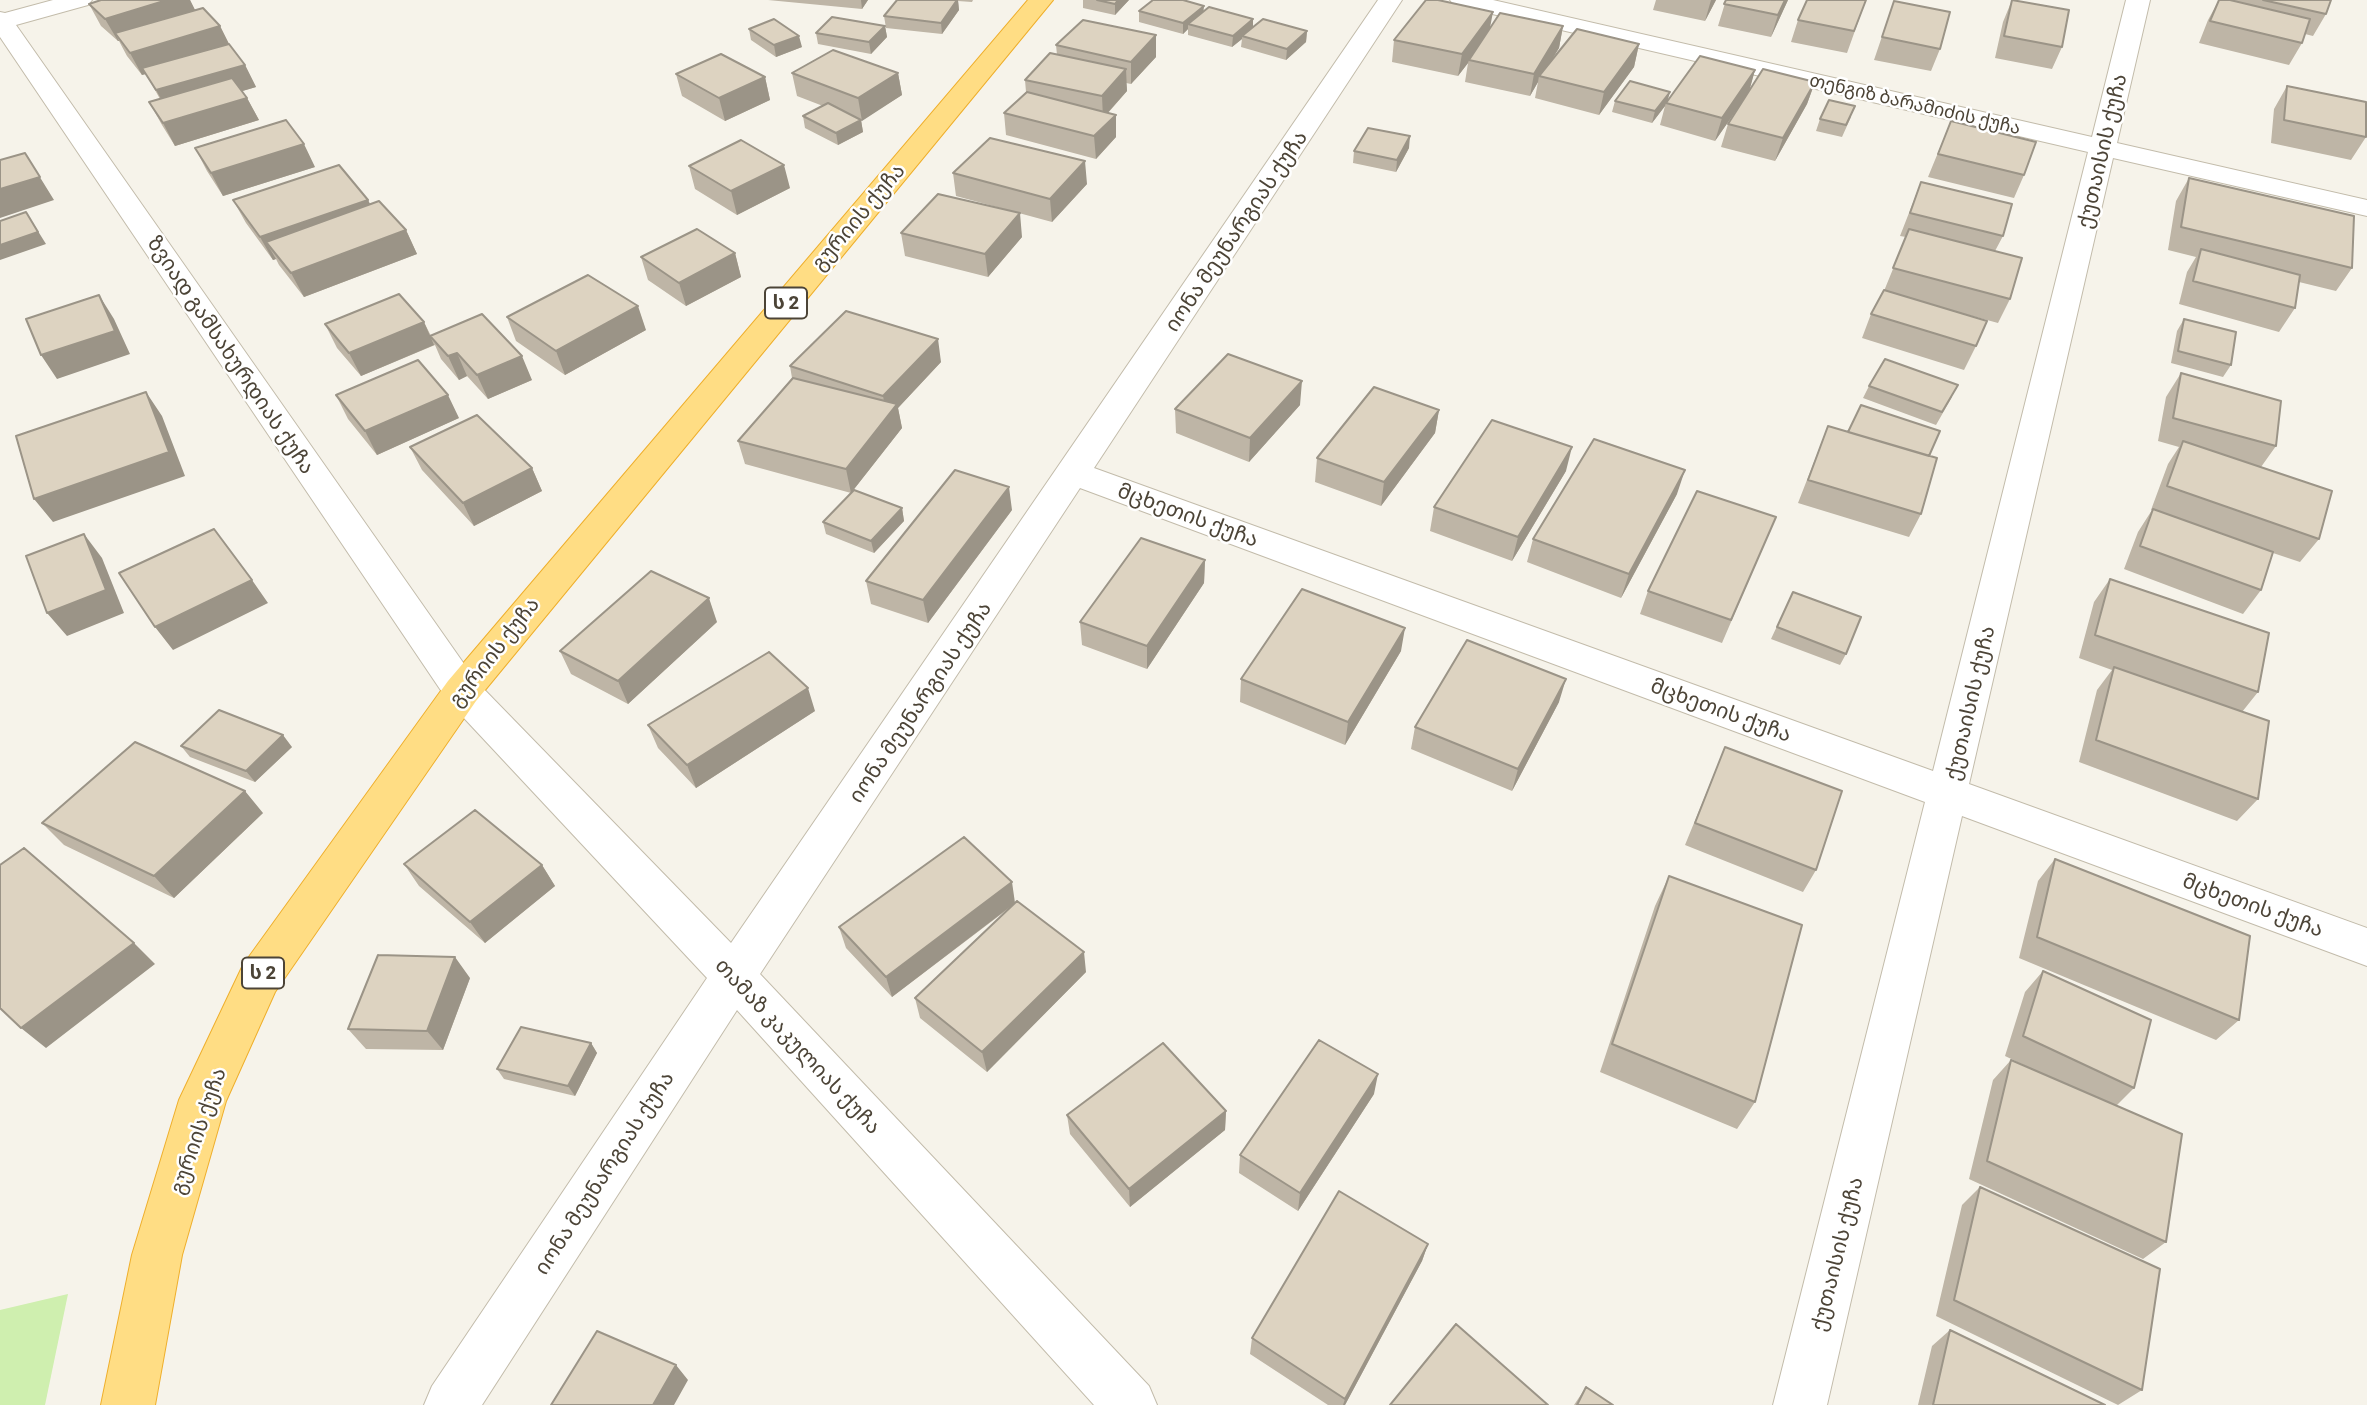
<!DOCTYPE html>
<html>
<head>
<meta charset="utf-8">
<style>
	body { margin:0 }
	canvas { display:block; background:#f6f3ea }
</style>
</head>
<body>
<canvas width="2367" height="1405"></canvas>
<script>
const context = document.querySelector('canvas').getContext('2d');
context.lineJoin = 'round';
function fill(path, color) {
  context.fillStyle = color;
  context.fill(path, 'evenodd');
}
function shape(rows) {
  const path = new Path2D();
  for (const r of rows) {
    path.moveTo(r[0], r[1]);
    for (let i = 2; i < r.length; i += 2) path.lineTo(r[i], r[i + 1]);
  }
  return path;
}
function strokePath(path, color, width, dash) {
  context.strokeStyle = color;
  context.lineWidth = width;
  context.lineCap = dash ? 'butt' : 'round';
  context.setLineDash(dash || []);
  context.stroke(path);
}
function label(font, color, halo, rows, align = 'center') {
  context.font = font + ' Barlow,"Noto Sans Georgian",sans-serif';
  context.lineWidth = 5;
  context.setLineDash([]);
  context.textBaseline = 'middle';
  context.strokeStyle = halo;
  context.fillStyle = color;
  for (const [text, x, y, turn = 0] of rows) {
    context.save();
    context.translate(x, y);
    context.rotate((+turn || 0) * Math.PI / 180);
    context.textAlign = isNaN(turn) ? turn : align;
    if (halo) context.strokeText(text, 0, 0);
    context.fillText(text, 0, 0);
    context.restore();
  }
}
const green = shape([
	[68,1294,45,1405,0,1405,0,1310]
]);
const minor = shape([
	[53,0,92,0,88,5,16,25,476,681,731,943,1378,0,1402,0,1094,468,1933,771,2088,152,1462,7,1454,5,1450,0,1493,0,2092,137,2126,0,2150,0,2117,143,2367,200,2367,216,2113,158,1969,784,2367,928,2367,966,1962,816,1827,1405,1773,1405,1925,802,1080,488,760,974,1149,1386,1157,1405,1094,1405,737,1010,482,1405,424,1405,432,1386,707,978,448,701,0,37,0,12,5,13,53,0]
]);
const trunk = shape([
	[1028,0,1053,0,476,701,275,992,226,1101,182,1255,155,1405,101,1405,132,1255,179,1100,243,965,448,681,1028,0]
]);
const wall = shape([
	[190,0,195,10,220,26,229,44,245,65,256,87,242,91,247,98,259,120,175,146,162,125,149,102,160,99,146,74,142,75,127,56,119,41,118,41,101,26,89,4],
	[768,0,868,0,862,9],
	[897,0,973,0,972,2,958,1,959,10,942,34,886,28,884,16],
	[1083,0,1129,0,1115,15,1083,8],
	[1656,0,1716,0,1705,21,1653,10],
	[1726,0,1788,0,1771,37,1718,26],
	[1866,0,1847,53,1791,42,1798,20],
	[2012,0,2062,47,2052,69,1995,58,2003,22],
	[2219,0,2331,0,2326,14,2313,36,2305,34,2302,43,2289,65,2199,43,2208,20],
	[1894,1,1940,49,1931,71,1874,60],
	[1139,11,1204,11,1253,27,1307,31,1306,42,1286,60,1241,47,1242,39,1232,47,1188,35,1188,29,1183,34,1139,22],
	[885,26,887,37,871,54,818,44,816,33],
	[1563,26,1559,48,1550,62,1639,44,1634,67,1599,115,1535,98,1538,82,1530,96,1465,82,1468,63,1458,76,1392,62,1394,40,1490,28],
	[749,29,802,47,776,57,751,40],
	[1056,45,1156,57,1131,84,1126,83,1127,91,1108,113,1116,137,1096,159,1006,135,1004,113,1026,92,1025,80,1057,55],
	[1755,70,1749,90,1815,82,1807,104,1775,161,1721,147,1728,124,1741,103,1715,141,1660,125,1665,106,1652,123,1612,112,1615,101,1667,100],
	[792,73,898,73,902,95,861,120,863,132,838,145,805,128,803,116,823,106,797,96],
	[676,74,765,77,770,100,725,121,682,96],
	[2287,86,2366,137,2351,160,2271,143,2274,109],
	[1851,117,1842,137,1816,131,1820,119],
	[1951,121,2024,175,2014,198,1928,177],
	[195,148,315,167,223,196,207,171],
	[1409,148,1396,172,1353,163,1354,151],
	[689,166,790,188,737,215,695,189],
	[953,173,1087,184,1052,222,956,196],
	[2189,178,2352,268,2336,291,2299,282,2295,308,2279,332,2179,304,2187,272,2196,257,2168,250,2176,201],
	[1921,182,2003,236,1995,251,2010,299,1998,323,1921,302,1976,346,1964,370,1862,338,1871,314,1884,291,1906,237,1900,236],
	[233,200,368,200,370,204,406,230,417,254,304,297,279,265,276,259,273,260,246,223],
	[901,233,1022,237,988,277,905,256],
	[735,253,741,277,686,306,648,280,641,257],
	[507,317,646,330,565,375,516,341],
	[2184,319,2231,365,2223,377,2171,363,2177,331],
	[424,322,431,336,532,380,488,399,467,376,459,380,441,359,435,345,361,376,337,348,325,324],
	[941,362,898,408,902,428,851,493,745,464,738,441,792,378,790,366],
	[2181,373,2276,446,2261,467,2319,539,2300,562,2273,553,2261,590,2243,614,2124,569,2138,532,2152,510,2151,510,2168,464,2179,447,2158,441,2166,397],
	[1869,386,1952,397,1936,425,1863,398],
	[336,395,459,418,377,455,348,419],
	[1300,405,1249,462,1176,433,1175,409],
	[1439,410,1435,433,1381,506,1315,482,1317,458],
	[1828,426,1929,456,1921,514,1909,537,1798,503],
	[410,447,532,468,542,491,474,526,422,470],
	[1566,471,1512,561,1430,531,1434,507],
	[1677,494,1621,598,1527,562,1533,539],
	[902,508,904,521,874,553,826,534,823,522],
	[1012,510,928,623,871,604,866,581],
	[1776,517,1722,643,1640,614,1648,591],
	[1205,560,1204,583,1147,669,1082,645,1080,622],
	[2110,579,2258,692,2242,712,2258,799,2237,821,2079,762,2097,690,2112,670,2079,658,2094,602],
	[1793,592,1846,654,1840,665,1771,639],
	[717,622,628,704,571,674,560,651],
	[1401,651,1345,745,1240,702,1241,679],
	[1559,702,1512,791,1411,749,1415,727],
	[815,711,696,788,658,748,648,725],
	[181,746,292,747,255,782,190,757],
	[1725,747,1816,870,1803,892,1685,845],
	[263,813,174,898,64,845,42,823],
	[2055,859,2239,1020,2216,1040,2019,958,2038,881],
	[404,864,542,865,555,886,485,943,419,886],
	[1669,876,1755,1102,1737,1129,1600,1072,1655,906],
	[1015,903,1086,972,987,1072,920,1018,915,998,1012,906,892,997,846,948,839,927],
	[2043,971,2134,1088,2116,1106,2166,1242,2143,1259,1969,1179,1993,1080,2011,1060,2051,1078,2005,1056,2025,992],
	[470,978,443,1050,366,1049,348,1029],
	[591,1043,597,1053,575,1096,504,1079,497,1069],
	[1374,1094,1298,1211,1239,1173,1240,1155],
	[1226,1111,1225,1130,1130,1207,1070,1134,1067,1115],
	[1980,1187,2142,1390,2118,1405,1936,1316,1962,1205],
	[1428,1244,1422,1261,1345,1405,1328,1405,1250,1354,1252,1338],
	[1950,1330,2105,1405,1918,1405,1932,1346],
	[1586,1387,1613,1405,1574,1405]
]);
const shadedWall = shape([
	[167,0,190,0,198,16,115,33,119,41,118,41,105,19],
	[861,0,868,0,862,9],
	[957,0,958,0,959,10,942,34,941,23],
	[1118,0,1129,0,1115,15,1115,4],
	[1711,0,1716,0,1705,21],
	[1785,0,1788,0,1771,37,1778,15],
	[1204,6,1203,17,1188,24,1188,29,1183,34,1183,23],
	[1493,12,1489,33,1469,60,1468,63,1458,76,1462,54],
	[1253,19,1253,30,1242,36,1242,39,1232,47,1233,36],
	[220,26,231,48,142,75,130,53],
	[885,26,887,37,871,54,869,42],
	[1563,26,1559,48,1542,76,1539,76,1538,82,1530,96,1534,74],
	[1307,31,1306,42,1286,60,1287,49],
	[1156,35,1156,57,1131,84,1131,62],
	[799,36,802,47,776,57,774,45],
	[1639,44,1634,67,1599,115,1604,92],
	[245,65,256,87,169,113,156,90],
	[1126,69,1127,91,1103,118,1102,96],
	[1755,70,1749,92,1715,141,1722,118],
	[898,73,902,95,862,121,858,98],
	[765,77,770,100,725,121,719,98],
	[1815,82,1807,104,1775,161,1783,138],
	[1670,92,1667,103,1666,103,1665,106,1652,123,1655,111],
	[247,98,259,120,175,146,163,123],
	[1116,115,1116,137,1096,159,1094,136],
	[861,120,863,132,838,145,836,133],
	[1410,136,1409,148,1396,172,1397,160],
	[304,144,315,167,223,196,211,173],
	[25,153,54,200,0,218,0,189],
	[1085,161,1087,184,1052,222,1050,199],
	[784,165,790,188,737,215,731,191],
	[368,200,379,223,266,242,276,259,273,260,260,237],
	[26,212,46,244,0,260,0,245],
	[1020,213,1022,237,988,277,985,254],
	[406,230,417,254,304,297,291,273],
	[735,253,741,277,686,306,679,283],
	[99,295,114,319,130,354,57,379,41,355],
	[638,306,646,330,565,375,556,351],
	[424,322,434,345,361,376,349,353],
	[938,339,941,362,898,408,902,428,851,493,846,469,887,417,883,396],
	[457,353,467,376,459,380,448,356],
	[522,356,532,380,488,399,477,375],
	[1302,381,1300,405,1249,462,1250,438],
	[146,392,162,416,185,476,53,522,34,499],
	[448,395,459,418,377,455,365,431],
	[1439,410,1435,433,1381,506,1384,482],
	[1572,447,1566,471,1512,561,1518,537],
	[532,468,542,491,474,526,463,503],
	[1685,470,1677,494,1621,598,1629,574],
	[1009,487,1012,510,928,623,923,600],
	[902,508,904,521,874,553,871,541],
	[84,534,102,558,124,613,67,636,47,613],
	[1205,560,1204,583,1147,669,1147,646],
	[252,580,268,603,173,650,155,627],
	[709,598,717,622,628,704,618,681],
	[1405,628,1401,651,1345,745,1348,722],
	[1566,679,1559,702,1512,791,1518,769],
	[808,688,815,711,696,788,687,765],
	[283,735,292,747,255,782,246,771],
	[245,791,263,813,174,898,154,876],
	[542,865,555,886,485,943,470,922],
	[1012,882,1015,903,892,997,886,977],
	[134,943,155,964,46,1048,21,1028],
	[1084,952,1086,972,987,1072,982,1052],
	[455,957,470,978,443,1050,427,1031],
	[591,1043,597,1053,575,1096,568,1086],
	[1378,1074,1374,1094,1298,1211,1300,1193],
	[1226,1111,1225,1130,1130,1207,1129,1189],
	[1428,1244,1422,1261,1345,1405,1343,1405,1345,1399],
	[676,1365,688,1380,674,1405,653,1405]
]);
const building = shape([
	[101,0,167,0,105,19,89,4,101,0],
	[897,0,957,0,941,23,884,16,897,0],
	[1097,0,1118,0,1115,4,1097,0],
	[1153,0,1183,0,1204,6,1183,23,1139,11,1153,0],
	[1426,0,1438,0,1493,12,1462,54,1394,40,1426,0],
	[1726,0,1785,0,1778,15,1724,4,1726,0],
	[1807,0,1866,0,1854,31,1798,20,1807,0],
	[2012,0,2069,10,2062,47,2004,36,2012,0],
	[2219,0,2230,0,2310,19,2302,43,2210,21,2219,0],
	[2263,0,2331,0,2326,14,2263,0],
	[1894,1,1950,12,1940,49,1882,37,1894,1],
	[1209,7,1253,19,1233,36,1188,24,1209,7],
	[203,8,220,26,130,53,115,33,203,8],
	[1500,13,1563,26,1534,74,1469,60,1500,13],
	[832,17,885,26,869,42,816,33,832,17],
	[774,19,799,36,774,45,749,29,774,19],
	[1263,19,1307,31,1287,49,1242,36,1263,19],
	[1083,20,1156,35,1131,62,1056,45,1083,20],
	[1577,29,1639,44,1604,92,1539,76,1577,29],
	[229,44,245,65,156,90,142,68,229,44],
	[833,50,898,73,858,98,792,73,833,50],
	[1050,53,1126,69,1102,96,1025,80,1050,53],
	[721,54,765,77,719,98,676,74,721,54],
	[1700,56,1755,70,1722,118,1666,103,1700,56],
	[1763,69,1815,82,1783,138,1728,124,1763,69],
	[232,78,247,98,163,123,149,102,232,78],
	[1630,81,1670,92,1655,111,1615,101,1630,81],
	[2287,86,2366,102,2366,137,2284,120,2287,86],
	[1027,92,1116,115,1094,136,1004,113,1027,92],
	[1829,100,1855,106,1846,125,1820,119,1829,100],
	[828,103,861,120,836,133,803,116,828,103],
	[286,120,304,144,211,173,195,148,286,120],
	[1951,121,2036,142,2024,175,1938,154,1951,121],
	[1368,128,1410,136,1397,160,1354,151,1368,128],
	[990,138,1085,161,1050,199,953,173,990,138],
	[741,140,784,165,731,191,689,166,741,140],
	[25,153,40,177,0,189,0,160,25,153],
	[339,165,368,200,260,237,233,200,339,165],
	[2189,178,2354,216,2352,268,2181,227,2189,178],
	[1921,182,2012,204,2003,236,1910,213,1921,182],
	[938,194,1020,213,985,254,901,233,938,194],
	[379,201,406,230,291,273,266,242,379,201],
	[26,212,38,232,0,245,0,221,26,212],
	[697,229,735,253,679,283,641,257,697,229],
	[1909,229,2022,258,2010,299,1893,268,1909,229],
	[2201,249,2300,275,2295,308,2193,281,2201,249],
	[588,275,638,306,556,351,507,317,588,275],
	[1884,290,1987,321,1976,346,1871,314,1884,290],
	[399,294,424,322,349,353,325,324,399,294],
	[99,295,115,331,41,355,26,319,99,295],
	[846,311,938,339,883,396,790,366,846,311],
	[482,314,522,356,477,375,457,353,448,356,430,336,482,314],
	[2184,319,2236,332,2231,365,2178,351,2184,319],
	[1228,354,1302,381,1250,438,1175,409,1228,354],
	[1885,359,1958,385,1942,412,1869,386,1885,359],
	[418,360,448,395,365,431,336,395,418,360],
	[2181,373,2281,401,2276,446,2173,418,2181,373],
	[793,378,897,404,846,469,738,441,793,378],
	[1374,387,1439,410,1384,482,1317,458,1374,387],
	[146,392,169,452,34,499,16,436,146,392],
	[1861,405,1940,431,1929,456,1848,432,1861,405],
	[477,415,532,468,463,503,410,447,477,415],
	[1492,420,1572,447,1518,537,1434,507,1492,420],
	[1828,426,1937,458,1921,514,1808,480,1828,426],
	[1594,439,1685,470,1629,574,1533,539,1594,439],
	[2183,441,2332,491,2319,539,2167,486,2183,441],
	[955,470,1009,487,923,600,866,581,955,470],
	[854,490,902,508,871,541,823,522,854,490],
	[1697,491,1776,517,1731,620,1648,591,1697,491],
	[2153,509,2273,552,2261,590,2140,546,2153,509],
	[214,529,252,580,155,627,119,573,214,529],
	[84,534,106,590,47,613,26,556,84,534],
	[1141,538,1205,560,1147,646,1080,622,1141,538],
	[651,571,709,598,618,681,560,651,651,571],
	[2110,579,2269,633,2258,692,2095,635,2110,579],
	[1302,589,1405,628,1348,722,1241,679,1302,589],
	[1793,592,1861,617,1846,654,1777,627,1793,592],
	[1467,640,1566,679,1518,769,1415,727,1467,640],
	[769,652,808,688,687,765,648,725,769,652],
	[2114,667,2269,721,2258,799,2096,740,2114,667],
	[219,710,283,735,246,771,181,746,219,710],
	[135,742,245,791,154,876,42,823,135,742],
	[1725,747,1842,791,1816,870,1695,823,1725,747],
	[475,810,542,865,470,922,404,864,475,810],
	[964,837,1012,882,886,977,839,927,964,837],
	[24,848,134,943,21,1028,0,1008,0,865,24,848],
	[2055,859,2250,936,2239,1020,2037,937,2055,859],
	[1669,876,1802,925,1755,1102,1612,1044,1669,876],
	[1017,901,1084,952,982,1052,915,998,1017,901],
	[378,955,455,957,427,1031,348,1029,378,955],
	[2043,971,2151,1020,2134,1088,2023,1036,2043,971],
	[521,1027,591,1043,568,1086,497,1069,521,1027],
	[1319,1040,1378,1074,1300,1193,1240,1155,1319,1040],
	[1163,1043,1226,1111,1129,1189,1067,1115,1163,1043],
	[2011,1060,2182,1134,2166,1242,1987,1161,2011,1060],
	[1980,1187,2160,1269,2142,1390,1954,1300,1980,1187],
	[1339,1191,1428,1244,1345,1399,1252,1338,1339,1191],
	[1456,1324,1548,1405,1390,1405,1456,1324],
	[1950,1330,2105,1405,1933,1405,1950,1330],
	[597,1331,676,1365,653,1405,551,1405,597,1331],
	[1586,1387,1613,1405,1577,1405,1586,1387]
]);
const farStreetnames = [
	["თენგიზ ბარამიძის ქუჩა",1915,104,13]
];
const shields = [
	[786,303,42],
	[263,973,42]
];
const shieldNames = [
	["ს 2",786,303],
	["ს 2",263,973]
];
const streetNames = [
	["ქუთაისის ქუჩა",2102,151,-77],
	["გურიის ქუჩა",858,217,-50],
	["იონა მეუნარგიას ქუჩა",1236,231,-56],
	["ზვიად გამსახურდიას ქუჩა",231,355,56],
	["მცხეთის ქუჩა",1188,515,20],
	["გურიის ქუჩა",494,652,-52],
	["იონა მეუნარგიას ქუჩა",920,702,-56],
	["ქუთაისის ქუჩა",1970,703,-77],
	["მცხეთის ქუჩა",1721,710,20],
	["მცხეთის ქუჩა",2253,905,20],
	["თამაზ კაკულიას ქუჩა",798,1046,47],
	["გურიის ქუჩა",198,1131,-71],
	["იონა მეუნარგიას ქუჩა",604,1173,-57],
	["ქუთაისის ქუჩა",1837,1254,-76]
];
fill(green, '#cfefaf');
strokePath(minor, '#c3bcab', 2);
strokePath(trunk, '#efaf2c', 2);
fill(minor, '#fff');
fill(trunk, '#ffdd84');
fill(wall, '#beb5a6');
fill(shadedWall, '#9b9487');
fill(building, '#ddd3c1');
strokePath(building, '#9b9487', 2);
label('18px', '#4c4437', '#fff', farStreetnames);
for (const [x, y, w] of shields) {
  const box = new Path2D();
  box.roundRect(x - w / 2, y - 15.5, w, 31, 5);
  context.fillStyle = '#fff';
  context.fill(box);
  strokePath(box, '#4c4437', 2);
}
label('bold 19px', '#4c4437', null, shieldNames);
label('21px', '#4c4437', '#fff', streetNames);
</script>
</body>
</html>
